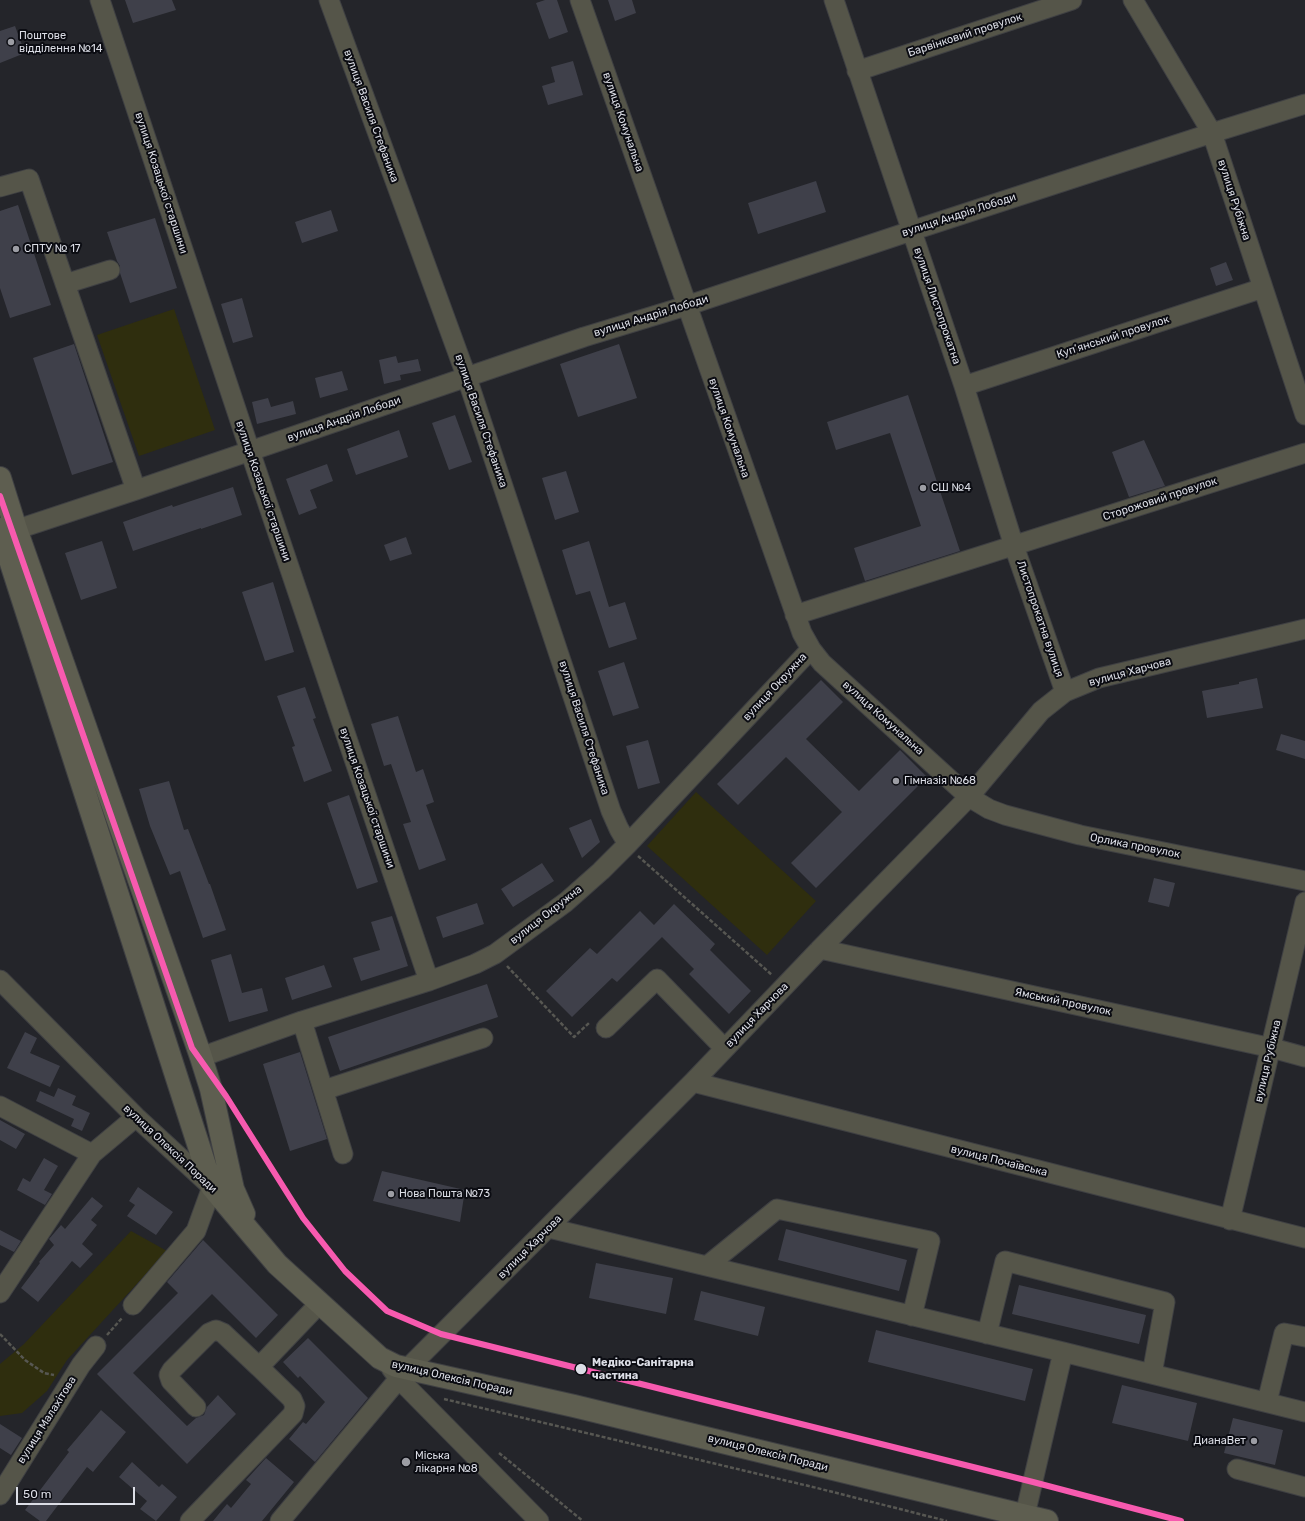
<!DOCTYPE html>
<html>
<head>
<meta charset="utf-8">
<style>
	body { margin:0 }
	#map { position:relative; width:1305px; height:1521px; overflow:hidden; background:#24252a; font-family:Rubik,sans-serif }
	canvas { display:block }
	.scale { position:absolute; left:16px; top:1487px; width:119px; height:18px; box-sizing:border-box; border:2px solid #dcdee6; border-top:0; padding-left:5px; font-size:12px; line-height:14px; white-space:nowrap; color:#dcdee6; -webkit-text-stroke:3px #0b0c12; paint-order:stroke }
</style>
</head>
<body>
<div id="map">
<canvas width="1305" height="1521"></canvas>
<div class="scale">50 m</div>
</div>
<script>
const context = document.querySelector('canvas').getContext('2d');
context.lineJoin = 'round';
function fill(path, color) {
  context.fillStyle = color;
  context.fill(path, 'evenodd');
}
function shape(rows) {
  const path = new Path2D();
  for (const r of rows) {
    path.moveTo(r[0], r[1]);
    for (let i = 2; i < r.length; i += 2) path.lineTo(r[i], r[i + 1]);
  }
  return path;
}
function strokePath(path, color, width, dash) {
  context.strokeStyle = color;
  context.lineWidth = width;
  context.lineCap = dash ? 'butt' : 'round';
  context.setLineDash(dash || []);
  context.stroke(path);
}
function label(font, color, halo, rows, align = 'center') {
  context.font = font + ' Rubik,sans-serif';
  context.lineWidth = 4;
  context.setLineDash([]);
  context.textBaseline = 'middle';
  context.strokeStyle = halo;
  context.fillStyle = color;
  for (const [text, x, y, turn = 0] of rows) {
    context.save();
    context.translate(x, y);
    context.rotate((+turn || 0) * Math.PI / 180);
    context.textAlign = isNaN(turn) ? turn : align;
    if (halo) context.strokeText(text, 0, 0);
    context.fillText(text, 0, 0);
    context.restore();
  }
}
const green = shape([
	[174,309,215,430,139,456,97,335],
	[696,792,816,901,767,955,647,846],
	[131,1231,167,1251,67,1360,47,1391,22,1413,0,1416,0,1364,24,1344]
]);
const building = shape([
	[125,0,172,0,176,10,133,23],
	[545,0,557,0,568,32,549,39,536,3],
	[608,0,632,0,636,13,615,21],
	[15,26,25,53,0,63,0,31],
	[573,61,583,95,548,105,542,86,555,82,551,67],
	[816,181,826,212,758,234,748,203],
	[18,205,51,305,10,318,0,288,0,211],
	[331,210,338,231,302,243,295,222],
	[155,218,177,288,130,303,120,273,120,266,117,261,107,232],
	[1226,262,1233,280,1216,286,1210,268],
	[242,298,253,337,233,343,221,304],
	[74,344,113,462,72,475,33,358],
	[619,344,637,398,578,417,560,364],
	[396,356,398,363,418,359,421,371,400,375,401,380,384,384,379,360],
	[342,371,348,390,320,398,315,378],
	[908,395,960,551,865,581,854,548,921,526,890,433,836,450,827,422],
	[268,398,271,407,293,401,296,414,257,424,252,402],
	[455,415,472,462,449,470,432,423],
	[399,430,408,457,356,475,347,449],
	[1144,440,1165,486,1129,497,1112,452],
	[327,464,333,481,310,490,317,508,299,515,286,479],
	[566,471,579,512,555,520,542,478],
	[233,487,242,515,201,529,201,528,133,551,123,522,172,505,173,507],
	[406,537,412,554,390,561,384,545],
	[102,541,117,588,81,600,65,553],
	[589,541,609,607,625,602,637,639,609,648,590,591,576,595,562,550],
	[273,582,294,652,265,661,242,592],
	[624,662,639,708,613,716,598,671],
	[1257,678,1263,708,1207,718,1202,691,1239,684,1239,682],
	[821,680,843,702,806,739,859,791,900,750,927,777,816,888,791,863,842,812,786,757,738,805,717,784],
	[305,687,316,718,313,719,332,771,304,782,292,747,295,746,277,696],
	[398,716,416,772,423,769,434,802,426,805,446,860,419,870,403,824,411,822,391,764,384,766,371,724],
	[1281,734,1305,741,1305,759,1276,750],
	[648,740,660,783,638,789,626,746],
	[169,781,184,830,188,829,209,884,210,884,226,930,203,938,180,871,170,875,150,826,139,789],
	[349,795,378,882,357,889,327,803],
	[591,819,600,842,582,858,569,828],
	[542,863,554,881,513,907,501,889],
	[1154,878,1175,883,1169,907,1148,902],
	[477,903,484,924,443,938,436,917],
	[674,904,715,944,710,950,751,991,729,1014,689,974,694,969,662,937,617,982,612,978,572,1017,546,991,590,948,597,954,640,911,654,925],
	[392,916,408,966,361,981,353,958,380,950,371,922],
	[231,954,242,993,262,988,268,1011,229,1022,211,960],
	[324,965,332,987,292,1000,285,978],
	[487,984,498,1017,340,1071,328,1037],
	[25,1032,37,1038,30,1053,60,1066,50,1087,7,1068],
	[300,1052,327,1139,290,1151,263,1064],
	[58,1088,76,1096,72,1105,90,1113,82,1131,71,1126,74,1119,36,1101,40,1091,54,1097],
	[0,1120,25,1134,16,1149,0,1140],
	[44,1158,58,1166,44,1190,52,1194,45,1205,17,1190,23,1178,30,1182],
	[382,1171,465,1190,460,1222,373,1201],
	[138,1187,173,1212,156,1235,127,1216,135,1205,129,1201],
	[92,1197,103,1206,91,1220,97,1225,82,1244,93,1254,80,1268,72,1261,38,1302,21,1288,40,1263,39,1262,54,1245,49,1239,61,1225,65,1229],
	[786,1229,907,1260,899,1291,778,1260],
	[0,1230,21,1241,14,1252,0,1245],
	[203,1240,278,1315,256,1338,212,1294,133,1373,187,1426,196,1418,204,1415,207,1407,218,1395,236,1414,187,1464,97,1374,178,1293,167,1282],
	[596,1263,673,1278,666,1314,589,1298],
	[1019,1285,1146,1315,1139,1344,1012,1314],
	[701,1291,765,1307,758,1336,694,1320],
	[876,1330,1033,1369,1025,1401,868,1362],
	[308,1338,368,1398,315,1462,289,1439,303,1422,306,1424,325,1402,300,1376,298,1378,283,1362],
	[1122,1385,1197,1403,1188,1441,1112,1423],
	[101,1410,126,1432,93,1472,87,1467,46,1521,40,1521,25,1510,69,1452,67,1450],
	[1233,1418,1283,1430,1275,1465,1224,1453],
	[0,1424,22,1438,11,1455,0,1448],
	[266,1458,294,1482,262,1521,213,1521,227,1504,231,1508,251,1484,246,1480],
	[132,1462,159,1487,162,1484,177,1497,156,1521,140,1509,147,1501,119,1477]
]);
const path = shape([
	[638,856,772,975],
	[507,966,574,1037,589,1023],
	[0,1334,25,1360,44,1373,54,1375],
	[107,1335,122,1318],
	[444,1399,817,1488,947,1521],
	[499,1453,583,1521]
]);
const minor = shape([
	[100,0,250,451,429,981],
	[329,0,467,378,611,811,619,829,628,844],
	[580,0,802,633,811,649,822,663,969,797,989,809,1005,815,1080,835,1305,881],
	[834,0,964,386,1014,546,1065,692],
	[1133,0,1212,133,1305,415],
	[857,71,1072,0],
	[0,187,29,179,136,490],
	[65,284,110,270],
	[964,386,1263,288],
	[3,534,136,490,584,337,686,306,911,231,1212,133,1305,104],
	[795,615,1305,453],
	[820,949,1272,1048,1305,1057],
	[0,980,136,1117,212,1187,196,1231,133,1305],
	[302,1021,343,1154],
	[606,1028,657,979,724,1048],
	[201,1057,302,1021,429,981,475,964,495,954,566,902,601,871,628,844,811,649],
	[693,1082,1305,1238],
	[324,1090,483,1038],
	[0,1106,92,1154],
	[1230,1220,1305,902],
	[549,1228,1063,1352],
	[707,1266,777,1209,930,1241,912,1316],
	[0,1293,92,1154,136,1117],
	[987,1334,1005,1261,1165,1302,1152,1374],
	[391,1368,399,1379,539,1521],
	[1267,1402,1284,1333,1305,1337],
	[196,1407,171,1381,169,1375,172,1370,209,1333,216,1330,223,1333,259,1367],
	[1237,1469,1305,1487],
	[0,1495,81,1365,96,1346],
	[1025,1515,1063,1352,1305,1412],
	[190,1521,293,1414,295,1406,292,1399,259,1367,320,1303],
	[280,1521,407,1369,693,1082,820,949,969,797,1041,711,1065,692,1099,678,1305,629]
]);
const major = shape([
	[0,478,16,529,201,1057,211,1089,233,1189,244,1214],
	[0,529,212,1187,277,1264,380,1358,396,1366,574,1406,1047,1521]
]);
const tram1 = shape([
	[0,496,192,1048,226,1096,303,1218,345,1271,387,1311,441,1334,1033,1482,1181,1521]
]);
const markers = [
	[11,42,4,"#9c9da4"],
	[16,249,4,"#9c9da4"],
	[923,488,4,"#9c9da4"],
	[896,781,4,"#9c9da4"],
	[391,1194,4,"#9c9da4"],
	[581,1369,6,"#dcdee6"],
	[1254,1441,4,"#9c9da4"],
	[406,1462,5,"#9c9da4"]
];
const streetNames = [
	["Барвінковий провулок",965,35,-18],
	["вулиця Василя Стефаника",371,116,70],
	["вулиця Комунальна",623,122,71],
	["вулиця Козацької старшини",161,183,72],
	["вулиця Рубіжна",1234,200,72],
	["вулиця Андрія Лободи",959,215,-18],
	["вулиця Листопрокатна",937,306,71],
	["вулиця Андрія Лободи",651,316,-17],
	["Куп’янський провулок",1113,337,-18],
	["вулиця Андрія Лободи",344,419,-19],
	["вулиця Василя Стефаника",481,421,71],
	["вулиця Комунальна",729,428,71],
	["вулиця Козацької старшини",263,491,71],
	["Сторожовий провулок",1160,499,-18],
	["Листопрокатна вулиця",1040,619,71],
	["вулиця Харчова",1130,672,-15],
	["вулиця Окружна",775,687,-47],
	["вулиця Комунальна",883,718,42],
	["вулиця Василя Стефаника",584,728,72],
	["вулиця Козацької старшини",367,798,71],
	["Орлика провулок",1135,846,11],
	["вулиця Окружна",546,915,-38],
	["Ямський провулок",1063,1002,12],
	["вулиця Харчова",757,1015,-46],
	["вулиця Рубіжна",1268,1061,-77],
	["вулиця Олексія Поради",170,1149,43],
	["вулиця Почаївська",999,1161,14],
	["вулиця Харчова",530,1247,-45],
	["вулиця Олексія Поради",452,1378,13],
	["вулиця Малахітова",47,1420,-58],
	["вулиця Олексія Поради",768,1453,14]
];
const poiNames = [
	["Поштове",19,36],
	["відділення №14",19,49],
	["СПТУ № 17",24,249],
	["СШ №4",931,488],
	["Гімназія №68",904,781],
	["Нова Пошта №73",399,1194],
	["ДианаВет",1246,1441,"right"],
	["Міська",415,1456],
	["лікарня №8",415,1469]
];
const stopNames = [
	["Медіко-Санітарна",592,1363],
	["частина",592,1376]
];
fill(green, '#2f2e0e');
fill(building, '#3f404a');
strokePath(minor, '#3f4043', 21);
strokePath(major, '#3f4043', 24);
strokePath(path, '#575752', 2.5, [4, 2]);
strokePath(minor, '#555549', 19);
strokePath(major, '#5e5e50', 22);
strokePath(tram1, '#f75aaf', 6);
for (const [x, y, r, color] of markers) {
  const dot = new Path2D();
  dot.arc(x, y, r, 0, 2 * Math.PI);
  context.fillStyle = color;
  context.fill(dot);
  strokePath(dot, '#0b0c12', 1.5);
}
label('11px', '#dcdee6', '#0b0c12', streetNames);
label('11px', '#dcdee6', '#0b0c12', poiNames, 'left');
label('bold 11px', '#dcdee6', '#0b0c12', stopNames, 'left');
</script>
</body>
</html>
